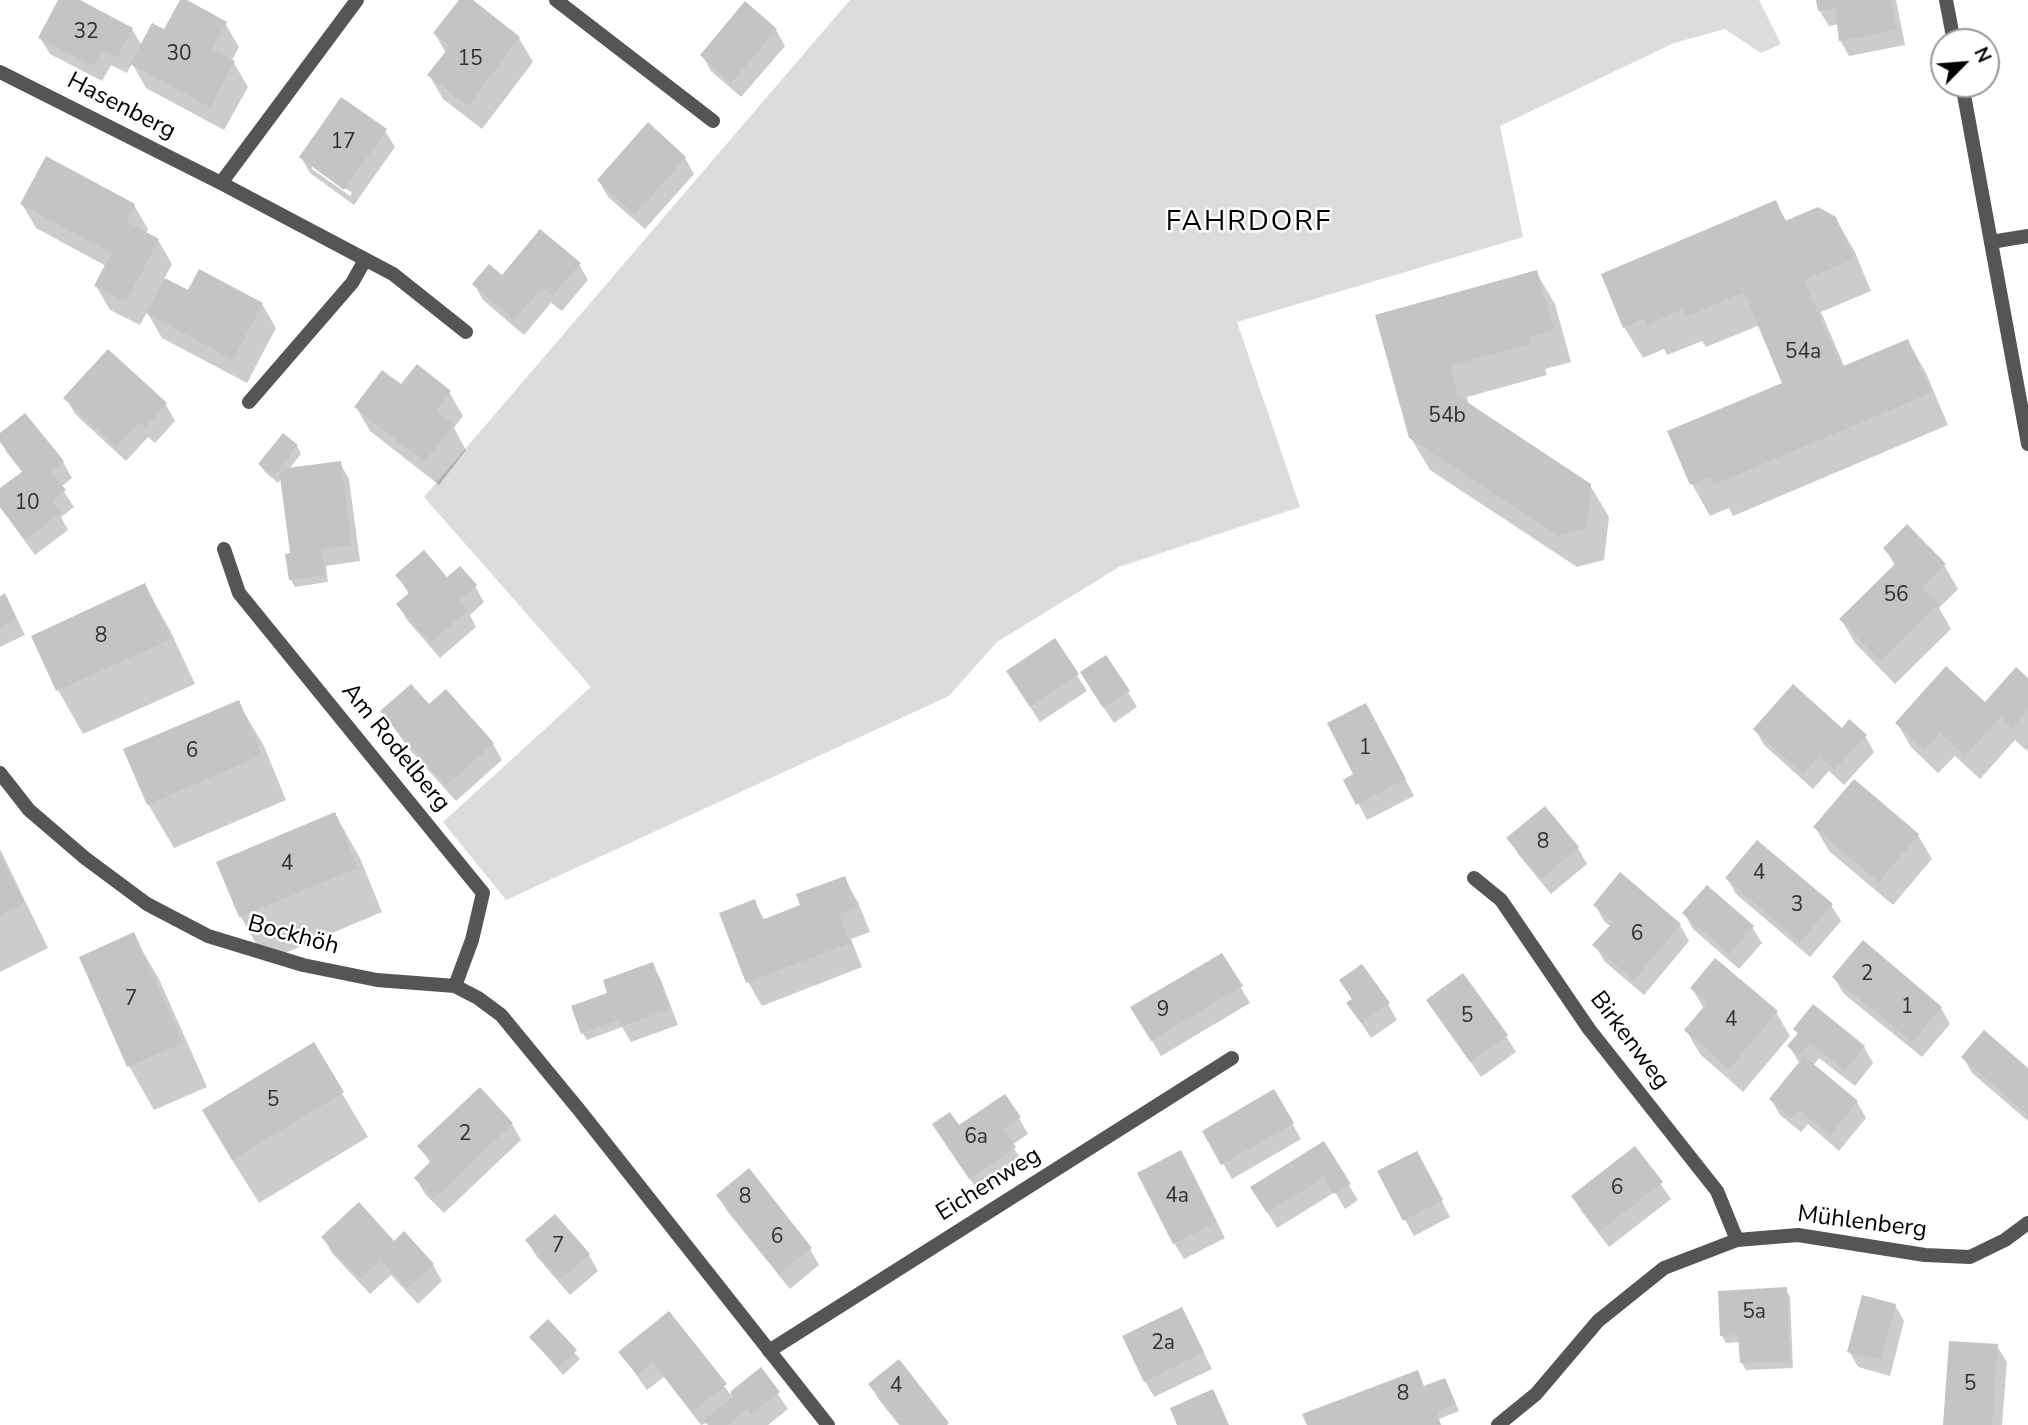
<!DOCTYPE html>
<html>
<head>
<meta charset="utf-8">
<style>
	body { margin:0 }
	#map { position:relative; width:2028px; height:1425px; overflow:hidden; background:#fff; font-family:"Nunito Sans",sans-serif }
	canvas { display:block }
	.north { position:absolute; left:1930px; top:28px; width:70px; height:70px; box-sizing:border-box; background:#fff; border:2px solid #999; border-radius:50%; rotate:65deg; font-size:19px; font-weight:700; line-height:28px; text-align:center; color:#000 }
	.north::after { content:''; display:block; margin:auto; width:24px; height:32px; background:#000; clip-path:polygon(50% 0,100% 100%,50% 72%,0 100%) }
</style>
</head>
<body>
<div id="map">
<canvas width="2028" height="1425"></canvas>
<div class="north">N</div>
</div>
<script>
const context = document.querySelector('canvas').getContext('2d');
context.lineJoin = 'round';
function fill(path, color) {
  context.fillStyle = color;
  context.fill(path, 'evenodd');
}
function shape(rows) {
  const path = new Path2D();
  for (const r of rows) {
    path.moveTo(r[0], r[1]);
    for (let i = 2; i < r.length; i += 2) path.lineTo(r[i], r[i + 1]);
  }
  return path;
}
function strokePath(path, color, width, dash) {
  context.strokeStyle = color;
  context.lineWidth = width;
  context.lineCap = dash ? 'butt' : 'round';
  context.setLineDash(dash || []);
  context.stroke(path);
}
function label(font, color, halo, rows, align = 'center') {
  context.font = font + ' "Nunito Sans",sans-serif';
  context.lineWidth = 5;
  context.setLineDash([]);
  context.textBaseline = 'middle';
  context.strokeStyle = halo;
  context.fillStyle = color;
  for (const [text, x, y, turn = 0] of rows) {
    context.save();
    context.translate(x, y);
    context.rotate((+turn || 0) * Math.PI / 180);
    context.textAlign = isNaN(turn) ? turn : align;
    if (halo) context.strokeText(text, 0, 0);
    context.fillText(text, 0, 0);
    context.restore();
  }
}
const green = shape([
	[850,0,1759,0,1781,44,1761,53,1725,29,1674,43,1500,126,1523,237,1237,322,1300,507,1119,567,997,642,949,696,506,900,443,822,591,687,424,497]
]);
const shadow = shape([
	[60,0,76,0,132,29,142,46,165,32,182,0,225,23,239,47,232,60,248,87,224,130,146,88,132,63,127,73,111,65,102,81,50,54,40,38],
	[461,0,470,0,519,38,533,62,482,129,443,99,429,75,446,53,435,34],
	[1818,0,1896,0,1905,45,1849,56,1840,40,1839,24,1829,26,1819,10],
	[776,30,785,46,741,97,711,71,702,55],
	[385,131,395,147,354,205,310,173,301,157],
	[312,164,352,193,350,196,312,169],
	[685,158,694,174,645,229,608,197,599,181],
	[1775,202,1787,222,1835,218,1854,250,1871,291,1821,312,1845,368,1908,341,1926,373,1948,425,1733,516,1729,508,1710,516,1692,484,1670,432,1784,384,1760,325,1706,347,1702,341,1667,355,1664,349,1643,358,1624,327],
	[22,204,134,205,148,229,146,234,158,240,172,264,164,279,189,293,262,304,276,328,247,383,162,338,147,312,140,325,110,310,96,286,106,266,36,228],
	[579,264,588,280,562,311,551,303,524,335,483,300,474,284],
	[1536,272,1555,304,1571,362,1545,369,1547,375,1467,397,1469,406,1590,485,1609,517,1604,560,1577,567,1430,470,1411,438,1377,316],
	[108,352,166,405,175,421,155,443,148,437,126,461,75,414,66,398],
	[402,387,449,392,463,416,454,428,466,450,439,485,370,431,356,407],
	[25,415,63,462,72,478,61,487,74,507,61,517,68,530,35,555,0,507,0,491,23,473,7,453,0,440,0,435],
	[297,446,301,454,288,470,340,463,349,479,360,561,326,566,328,582,295,587,290,579,292,555,282,478,278,483,265,472,260,464],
	[1885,548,1944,565,1958,589,1939,608,1951,629,1895,684,1855,643,1841,619,1895,566],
	[397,575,447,580,475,586,484,602,470,615,476,627,440,658,407,620,398,605,409,594],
	[145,586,170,630,195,684,83,734,58,690],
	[0,597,13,611,25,635,0,647],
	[1055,641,1087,691,1040,722,1017,687],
	[2028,681,2028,749,2027,751,2015,740,1980,779,1955,756,1938,773,1911,747,1897,723,1985,704],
	[1091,688,1128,692,1137,707,1114,723],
	[446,691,493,744,502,760,456,801,409,749,382,711,429,707],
	[238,702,264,746,286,800,174,848,148,804],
	[1375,721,1414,796,1367,820,1346,780,1356,775],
	[1755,729,1842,730,1865,736,1874,752,1844,785,1829,771,1813,789,1764,745],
	[335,814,360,858,382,912,266,961,241,917,218,863],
	[1815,827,1918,835,1932,859,1893,905,1829,851],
	[1509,838,1578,848,1587,864,1551,894,1518,854],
	[0,849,48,948,0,972],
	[1620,874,1680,925,1689,941,1644,995,1604,961,1595,945,1611,927,1604,921,1595,905],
	[844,878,858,902,870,932,851,939,862,967,762,1006,748,982,722,914,754,901,765,921,803,906],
	[1727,878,1831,905,1841,921,1810,957,1736,894],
	[1684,913,1752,927,1762,943,1739,969,1693,929],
	[133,935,159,979,207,1087,154,1110,129,1066,81,958],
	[1221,955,1250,1003,1161,1056,1133,1008],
	[652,964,661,980,678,1025,631,1042,622,1027,587,1040,583,1033,606,995],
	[1834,978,1941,1008,1950,1024,1922,1057,1844,994],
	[1692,988,1776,1012,1790,1036,1743,1092,1700,1054,1686,1030,1704,1009],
	[1353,1000,1388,1004,1397,1020,1371,1038,1348,1003],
	[1428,1000,1506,1036,1516,1052,1481,1077],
	[1795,1029,1864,1047,1873,1063,1855,1086,1819,1058,1813,1066,1857,1102,1866,1118,1839,1151,1808,1124,1801,1132,1780,1115,1771,1099,1800,1064,1789,1046,1798,1035],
	[313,1045,368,1137,259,1203,229,1155],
	[1963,1057,2028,1070,2028,1121,1972,1073],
	[480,1090,512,1124,521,1140,444,1213,425,1194,416,1178,431,1164,419,1146],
	[1274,1092,1301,1139,1232,1179,1204,1132],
	[1019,1118,1028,1134,1012,1145,1024,1164,980,1194,944,1140,958,1127],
	[1323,1144,1358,1200,1345,1209,1335,1192,1277,1228,1262,1204],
	[1635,1148,1671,1199,1609,1247,1582,1212,1573,1196],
	[1190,1169,1225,1238,1184,1259,1174,1243],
	[1425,1169,1450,1217,1414,1236,1405,1220],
	[718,1195,810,1249,819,1265,790,1289,727,1211],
	[404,1234,433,1265,442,1281,418,1304,391,1275,370,1294,332,1253,323,1237,394,1243],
	[527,1241,589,1255,598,1271,570,1295,537,1257],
	[1786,1289,1790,1297,1793,1368,1746,1370,1742,1363,1741,1342,1726,1343,1722,1336],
	[1895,1305,1904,1321,1890,1376,1858,1367,1849,1351],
	[669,1314,730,1394,761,1370,788,1409,768,1425,709,1425,707,1423,701,1425,664,1377,647,1390,620,1352],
	[548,1322,580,1359,563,1375,531,1337],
	[1190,1325,1212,1369,1154,1397,1145,1381],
	[1997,1346,2007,1362,2002,1425,1944,1425],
	[899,1362,948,1425,899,1425,879,1400,870,1384],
	[1445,1380,1459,1411,1439,1419,1441,1425,1308,1425]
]);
const building = shape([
	[58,0,80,0,133,28,117,58,102,50,93,66,38,38],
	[180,0,187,0,227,22,212,49,235,61,210,107,130,64,152,23,164,29],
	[459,0,473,0,520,37,468,106,427,75,450,46,433,33],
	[1816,0,1891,0,1897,30,1839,41,1835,8,1818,11],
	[745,1,777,29,731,83,700,55],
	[341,97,387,129,344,190,299,157],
	[648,122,686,157,635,215,597,180],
	[46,156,135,204,126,221,159,239,126,302,94,286,111,253,20,204],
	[1776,200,1785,221,1818,207,1836,217,1854,259,1804,280,1841,367,1908,339,1931,393,1713,485,1710,477,1690,485,1667,431,1782,383,1744,292,1686,317,1683,309,1647,325,1645,318,1623,328,1601,274],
	[540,229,581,263,552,296,542,288,514,320,472,284,489,264,502,275],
	[199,269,263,303,233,360,146,313,165,278,188,290],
	[1537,270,1554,330,1528,338,1530,344,1450,366,1458,396,1591,484,1587,528,1557,536,1409,438,1375,315],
	[108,349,167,403,145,428,139,422,116,447,63,398],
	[417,364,451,391,436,411,454,425,424,462,354,407,382,370,401,384],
	[25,413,64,461,51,471,66,490,52,501,61,513,25,540,0,507,0,488,23,471,0,442,0,433],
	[283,433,298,445,279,469,341,461,352,545,321,549,325,575,289,580,285,554,290,553,279,469,273,476,258,464],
	[1907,524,1946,564,1922,587,1939,604,1880,661,1839,619,1896,563,1883,548],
	[424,550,447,577,460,566,477,585,460,600,468,610,430,643,396,604,410,592,395,575],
	[145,583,171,639,56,691,31,636],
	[5,593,17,619,0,627,0,596],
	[1055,638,1079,674,1030,707,1006,671],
	[1106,655,1130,691,1103,708,1080,672],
	[1946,666,1985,702,2016,667,2028,678,2028,710,2012,728,2001,717,1965,756,1940,733,1924,750,1895,723],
	[411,684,429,704,446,689,494,743,446,786,380,711],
	[1793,684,1842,728,1849,719,1867,735,1834,770,1819,756,1803,774,1753,729],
	[239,700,262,755,147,805,123,749],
	[1366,703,1406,779,1356,805,1343,780,1353,774,1327,723],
	[1854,779,1919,834,1879,882,1813,827],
	[1545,806,1579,847,1541,879,1506,838],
	[335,812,358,868,239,917,216,862],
	[1757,840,1833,904,1800,942,1725,878],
	[0,854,24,903,0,915],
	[1620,872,1681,924,1634,980,1592,945,1613,922,1593,905],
	[845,876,857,907,839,915,850,943,746,983,719,913,755,899,762,920,800,905,796,894],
	[1707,885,1754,926,1729,954,1682,913],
	[134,932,183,1043,127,1067,79,957],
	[1863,940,1942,1007,1912,1042,1832,977],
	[1222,953,1243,986,1151,1041,1130,1007],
	[1715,958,1778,1011,1729,1069,1684,1030,1707,1003,1690,988],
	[653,962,670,1009,620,1027,617,1020,581,1034,571,1006,607,993,603,980],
	[1362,964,1390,1003,1361,1023,1346,1003,1352,999,1339,980],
	[1463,973,1508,1035,1470,1062,1426,1000],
	[1813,1004,1865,1046,1845,1071,1810,1043,1799,1056,1787,1046,1798,1033,1793,1029],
	[1984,1030,2028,1068,2028,1115,1961,1057],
	[314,1042,344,1092,232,1160,202,1110],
	[1804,1056,1858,1101,1830,1136,1798,1110,1791,1118,1769,1099],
	[480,1087,513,1123,434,1199,414,1178,431,1161,417,1146],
	[1274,1089,1294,1123,1221,1165,1202,1131],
	[1005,1094,1021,1117,1003,1129,1016,1147,969,1179,932,1124,950,1112,959,1125],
	[1324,1141,1351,1184,1334,1194,1324,1177,1267,1213,1250,1187],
	[1635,1146,1663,1182,1599,1232,1571,1196],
	[1181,1150,1217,1222,1173,1244,1137,1173],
	[1417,1151,1443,1200,1403,1221,1377,1171],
	[749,1168,812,1248,779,1274,716,1195],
	[359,1202,394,1241,404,1231,434,1264,407,1289,381,1260,360,1279,321,1237],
	[555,1214,590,1254,560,1280,525,1240],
	[1787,1287,1790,1361,1740,1363,1738,1335,1720,1336,1718,1291],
	[1862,1295,1896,1304,1881,1360,1847,1352],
	[1182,1307,1204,1352,1144,1382,1122,1336],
	[669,1311,727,1384,692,1412,653,1362,637,1375,618,1352],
	[548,1319,577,1350,558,1368,529,1337],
	[1949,1341,1998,1344,1992,1425,1943,1425],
	[899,1359,949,1423,946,1425,901,1425,868,1384],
	[761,1367,780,1392,751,1415,747,1410,727,1425,708,1425,704,1420,734,1396,730,1392],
	[1418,1370,1424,1386,1445,1378,1456,1404,1436,1411,1441,1425,1307,1425,1302,1414],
	[1213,1389,1229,1425,1177,1425,1170,1408]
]);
const minor = shape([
	[556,0,713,121],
	[0,72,221,183,393,274,466,332],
	[221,183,357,0],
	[1991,242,2028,236],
	[249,402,352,283,365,260],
	[224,549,239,593,483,893,472,940,455,986],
	[0,773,29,810,85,858,147,904,208,936,303,965,377,980,455,986,478,998,501,1015,580,1111,828,1425],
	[1474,878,1501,900,1589,1029,1717,1191,1737,1240],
	[769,1351,1232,1058],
	[1498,1425,1536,1394,1598,1321,1664,1268,1737,1240,1798,1235,1925,1255,1970,1257,2005,1240,2028,1223]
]);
const tertiary = shape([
	[1946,0,1954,42],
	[1962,84,2028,444]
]);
const numberNames = [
	["32",86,33],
	["30",179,55],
	["15",470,60],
	["17",343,143],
	["54a",1803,353],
	["54b",1447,417],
	["10",27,504],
	["56",1896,596],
	["8",101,637],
	["1",1365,749],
	["6",192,752],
	["8",1543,843],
	["4",287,865],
	["4",1759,874],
	["3",1797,906],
	["6",1637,935],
	["2",1867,975],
	["7",131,1000],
	["1",1907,1008],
	["9",1163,1011],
	["5",1467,1017],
	["4",1731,1021],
	["5",273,1101],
	["2",465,1135],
	["6a",976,1138],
	["6",1617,1189],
	["4a",1177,1197],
	["8",745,1198],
	["6",777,1238],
	["7",558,1247],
	["5a",1754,1313],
	["2a",1163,1344],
	["5",1970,1385],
	["4",896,1387],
	["8",1403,1395]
];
const streetNames = [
	["Hasenberg",121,107,27],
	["Am Rodelberg",395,748,51],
	["Bockhöh",293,936,15],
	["Birkenweg",1629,1041,53],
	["Eichenweg",989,1185,-32],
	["Mühlenberg",1862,1223,7]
];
const quarterNames = [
	["FAHRDORF",1249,223]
];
fill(green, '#dcdcdc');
fill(shadow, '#0003');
fill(building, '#c4c4c4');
strokePath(minor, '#555', 14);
strokePath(tertiary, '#555', 14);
label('21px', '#313131', null, numberNames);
label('24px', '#000', '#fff', streetNames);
context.letterSpacing = '2px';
label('28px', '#000', '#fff', quarterNames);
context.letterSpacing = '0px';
</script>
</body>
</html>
